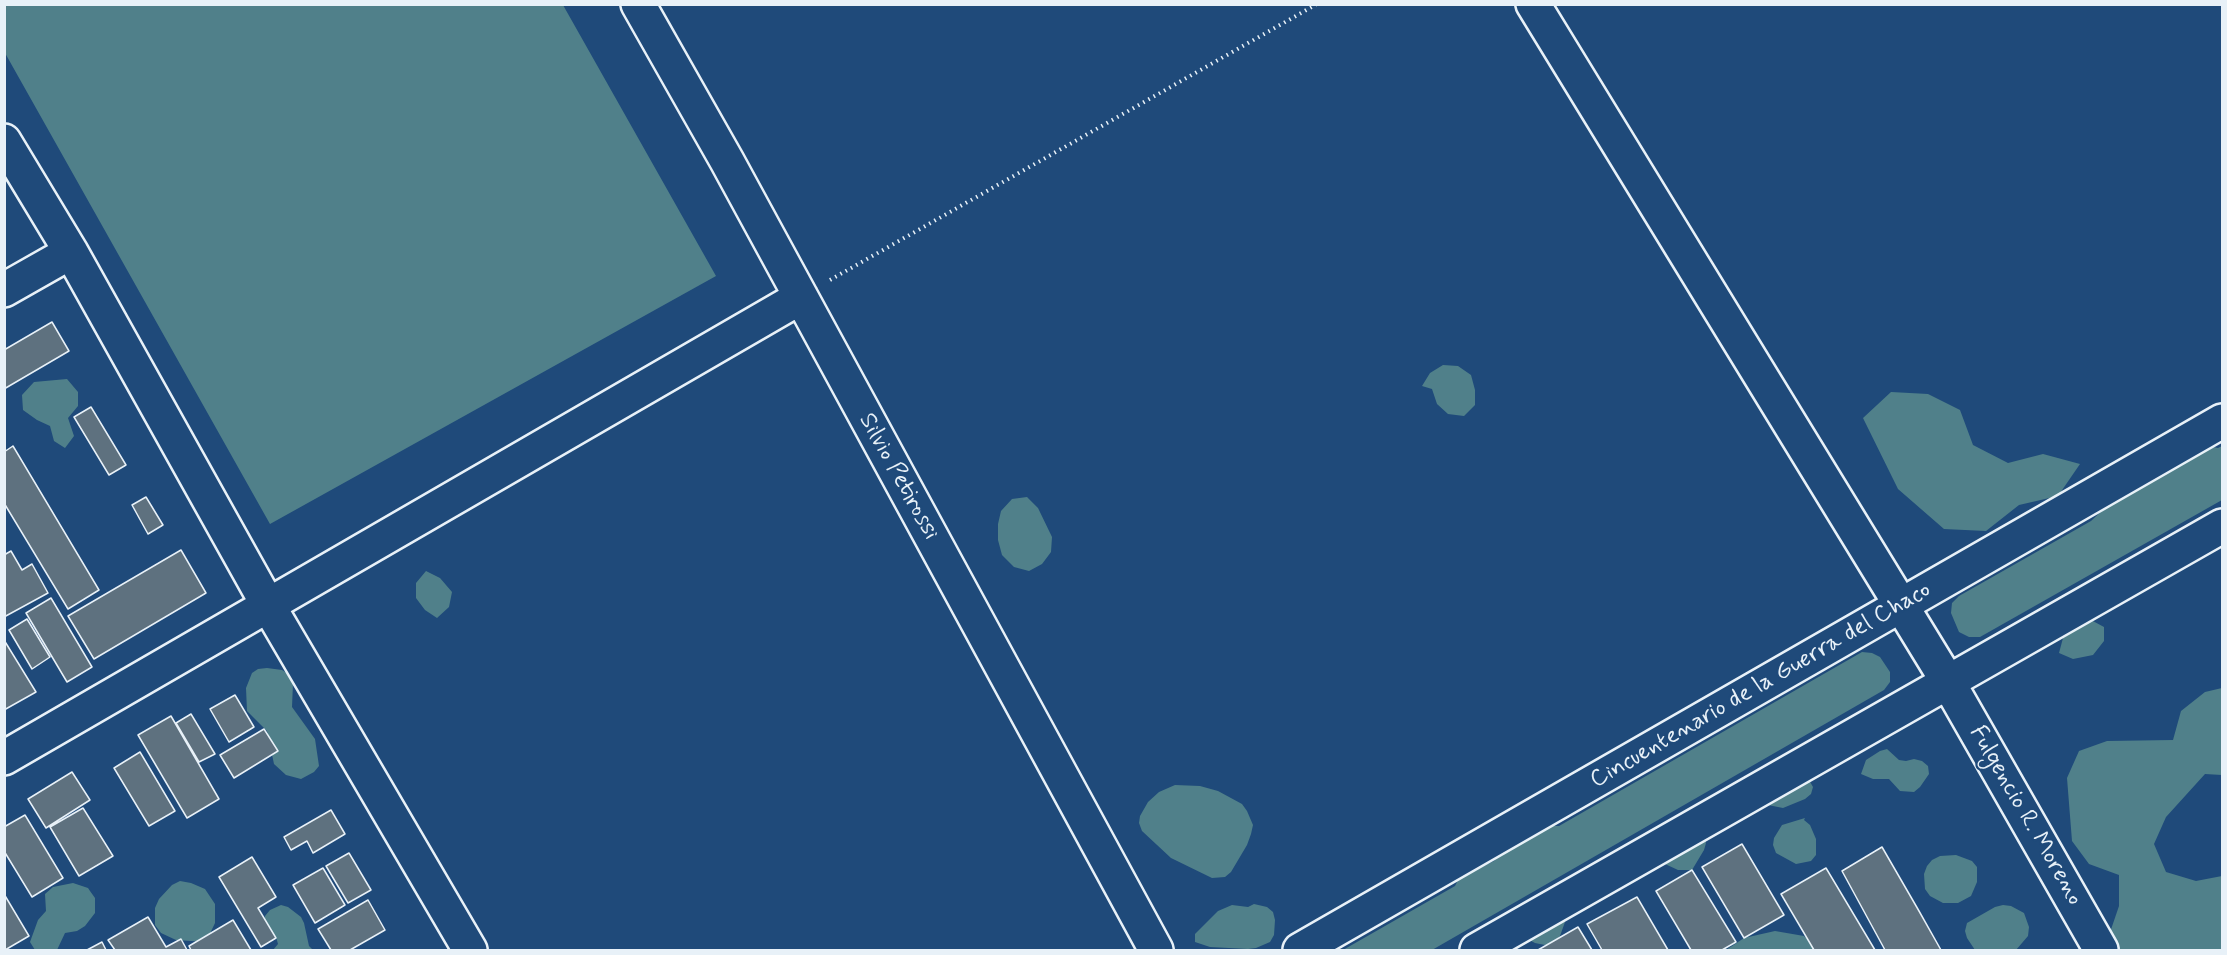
<!DOCTYPE html>
<html>
<head>
<meta charset="utf-8">
<style>
	body { margin:0 }
	#map { position:relative; width:2227px; height:955px; overflow:hidden; background:#1f4a7a; font-family:Mynerve,sans-serif }
	canvas { display:block }
	.frame { position:absolute; inset:0; border:6px solid #e8f1f8; pointer-events:none }
</style>
</head>
<body>
<div id="map">
<canvas width="2227" height="955"></canvas>
<div class="frame"></div>
</div>
<script>
const context = document.querySelector('canvas').getContext('2d');
context.lineJoin = 'round';
function fill(path, color) {
  context.fillStyle = color;
  context.fill(path, 'evenodd');
}
function shape(rows) {
  const path = new Path2D();
  for (const r of rows) {
    path.moveTo(r[0], r[1]);
    for (let i = 2; i < r.length; i += 2) path.lineTo(r[i], r[i + 1]);
  }
  return path;
}
function strokePath(path, color, width, dash) {
  context.strokeStyle = color;
  context.lineWidth = width;
  context.lineCap = dash ? 'butt' : 'round';
  context.setLineDash(dash || []);
  context.stroke(path);
}
function label(font, color, halo, rows, align = 'center') {
  context.font = font + ' Mynerve,sans-serif';
  context.lineWidth = 4.5;
  context.setLineDash([]);
  context.textBaseline = 'middle';
  context.strokeStyle = halo;
  context.fillStyle = color;
  for (const [text, x, y, turn = 0] of rows) {
    context.save();
    context.translate(x, y);
    context.rotate((+turn || 0) * Math.PI / 180);
    context.textAlign = isNaN(turn) ? turn : align;
    if (halo) context.strokeText(text, 0, 0);
    context.fillText(text, 0, 0);
    context.restore();
  }
}
const green = shape([
	[4,5,563,5,716,276,270,524,5,53],
	[1443,365,1458,366,1471,375,1475,390,1475,405,1464,416,1448,414,1437,404,1432,389,1422,386,1430,373],
	[67,379,78,392,78,406,68,418,74,436,65,448,54,441,50,426,37,420,23,410,22,395,34,382],
	[1891,392,1928,394,1960,410,1973,445,2008,463,2043,454,2080,464,2058,496,2019,505,1986,531,1944,529,1898,489,1863,418],
	[2190,442,2218,448,2222,446,2222,500,1980,637,1969,637,1959,632,1951,613,1952,603,1959,596,2091,521,2127,487],
	[1027,497,1038,508,1052,537,1051,552,1042,564,1029,571,1014,567,1002,555,998,540,998,524,1001,511,1012,499],
	[426,571,440,578,452,592,449,607,437,618,425,610,416,598,416,583],
	[2091,620,2104,627,2104,641,2093,655,2073,659,2059,653,2063,638],
	[1862,652,1872,653,1880,657,1890,672,1890,682,1884,690,1432,950,1343,950,1455,886,1459,878,1494,861,1505,849,1537,826,1559,826],
	[267,668,282,670,290,675,293,683,292,707,315,739,319,766,314,772,301,779,286,775,274,764,267,731,247,711,246,688,252,673,258,669],
	[2222,688,2222,775,2205,774,2166,817,2154,844,2166,872,2196,881,2222,876,2222,950,2104,950,2119,906,2119,875,2089,864,2072,841,2067,778,2079,751,2107,741,2173,740,2181,711,2205,692],
	[1887,749,1899,760,1906,761,1914,759,1922,761,1928,766,1929,774,1920,787,1914,792,1900,791,1889,779,1873,779,1861,774,1866,760,1880,751],
	[1803,777,1809,780,1813,787,1811,794,1805,799,1783,808,1768,805,1764,799],
	[1175,785,1200,786,1218,791,1242,804,1247,811,1253,825,1251,834,1247,845,1231,872,1225,877,1212,878,1171,858,1142,831,1139,823,1140,816,1148,802,1159,792],
	[1805,818,1804,820,1810,825,1816,839,1816,855,1811,861,1796,864,1776,853,1773,845,1774,838,1782,825],
	[1704,834,1706,843,1704,850,1692,870,1678,870,1665,864,1661,857],
	[1956,855,1972,861,1977,867,1977,882,1971,896,1958,903,1943,903,1930,896,1925,889,1924,874,1927,866,1932,860,1940,856],
	[180,881,191,883,205,889,215,904,215,923,206,942,176,940,161,933,155,925,155,908,159,899,172,885],
	[73,883,88,888,90,891,95,898,95,913,85,926,77,931,65,933,57,950,35,950,30,942,38,920,46,911,45,894,53,887],
	[1254,904,1267,907,1273,912,1275,920,1274,935,1270,942,1256,948,1248,949,1210,947,1195,942,1195,934,1218,911,1232,905,1248,907],
	[281,905,288,907,301,917,304,923,309,946,313,950,273,950,278,944,276,937,264,924,265,916,270,910],
	[2003,905,2011,906,2024,913,2029,927,2028,936,2016,950,1975,950,1967,938,1965,931,1967,923,1995,907],
	[1555,909,1565,922,1560,936,1550,946,1535,943,1522,936],
	[1775,931,1804,936,1820,950,1726,950,1744,938]
]);
const building = shape([
	[52,322,69,351,4,389,4,350,52,322],
	[91,407,126,465,109,475,74,417,91,407],
	[13,446,99,590,68,609,4,503,4,452,13,446],
	[146,497,163,525,148,534,132,505,146,497],
	[181,550,206,593,94,659,68,616,181,550],
	[11,551,22,570,32,564,48,593,4,617,4,555,11,551],
	[51,598,92,667,67,682,26,613,51,598],
	[27,619,50,657,32,669,9,630,27,619],
	[4,640,36,692,4,710,4,640],
	[235,695,254,727,229,742,210,709,235,695],
	[191,714,215,754,199,762,176,723,191,714],
	[171,716,219,799,187,818,138,735,171,716],
	[264,729,278,751,234,778,220,755,264,729],
	[140,752,175,811,149,826,114,768,140,752],
	[72,772,90,800,46,828,28,799,72,772],
	[83,808,113,856,79,876,50,827,83,808],
	[331,810,345,834,313,853,307,841,291,850,284,837,331,810],
	[25,815,63,878,32,897,4,851,4,827,25,815],
	[1742,844,1784,915,1744,938,1702,867,1742,844],
	[1882,847,1919,911,1941,950,1885,950,1842,871,1882,847],
	[349,853,371,890,348,903,326,866,349,853],
	[252,857,276,897,258,908,276,938,261,947,219,877,252,857],
	[323,868,345,905,315,923,293,885,323,868],
	[1826,868,1875,950,1814,950,1781,894,1826,868],
	[1692,870,1736,942,1722,950,1691,950,1656,891,1692,870],
	[4,894,29,936,5,950,4,950,4,894],
	[1637,897,1668,950,1602,950,1587,924,1637,897],
	[368,900,385,930,350,950,331,950,318,929,368,900],
	[148,917,166,947,181,939,187,950,115,950,108,940,148,917],
	[233,920,251,950,191,950,189,946,233,920],
	[1578,927,1592,950,1538,950,1578,927],
	[102,942,106,950,87,950,102,942]
]);
const path = shape([
	[830,280,1317,4]
]);
const minor = shape([
	[638,4,727,161,1156,950],
	[1533,4,1948,682,2101,950],
	[4,141,71,252,268,605,470,950],
	[4,290,71,252],
	[4,758,801,297],
	[1300,950,2222,421],
	[1477,950,2222,526]
]);
const streetNames = [
	["Silvio Petirossi",898,477,61],
	["Cincuentenario de la Guerra del Chaco",1761,686,-30],
	["Fulgencio R. Moreno",2025,816,60]
];
fill(green, '#50808a');
fill(building, '#5e717f');
strokePath(building, '#e8f1f8', 1.5);
strokePath(minor, '#e8f1f8', 38);
strokePath(path, '#e8f1f8', 4, [1.5, 4.5]);
strokePath(minor, '#1f4a7a', 33);
label('24px', '#e8f1f8', '#1f4a7a', streetNames);
</script>
</body>
</html>
